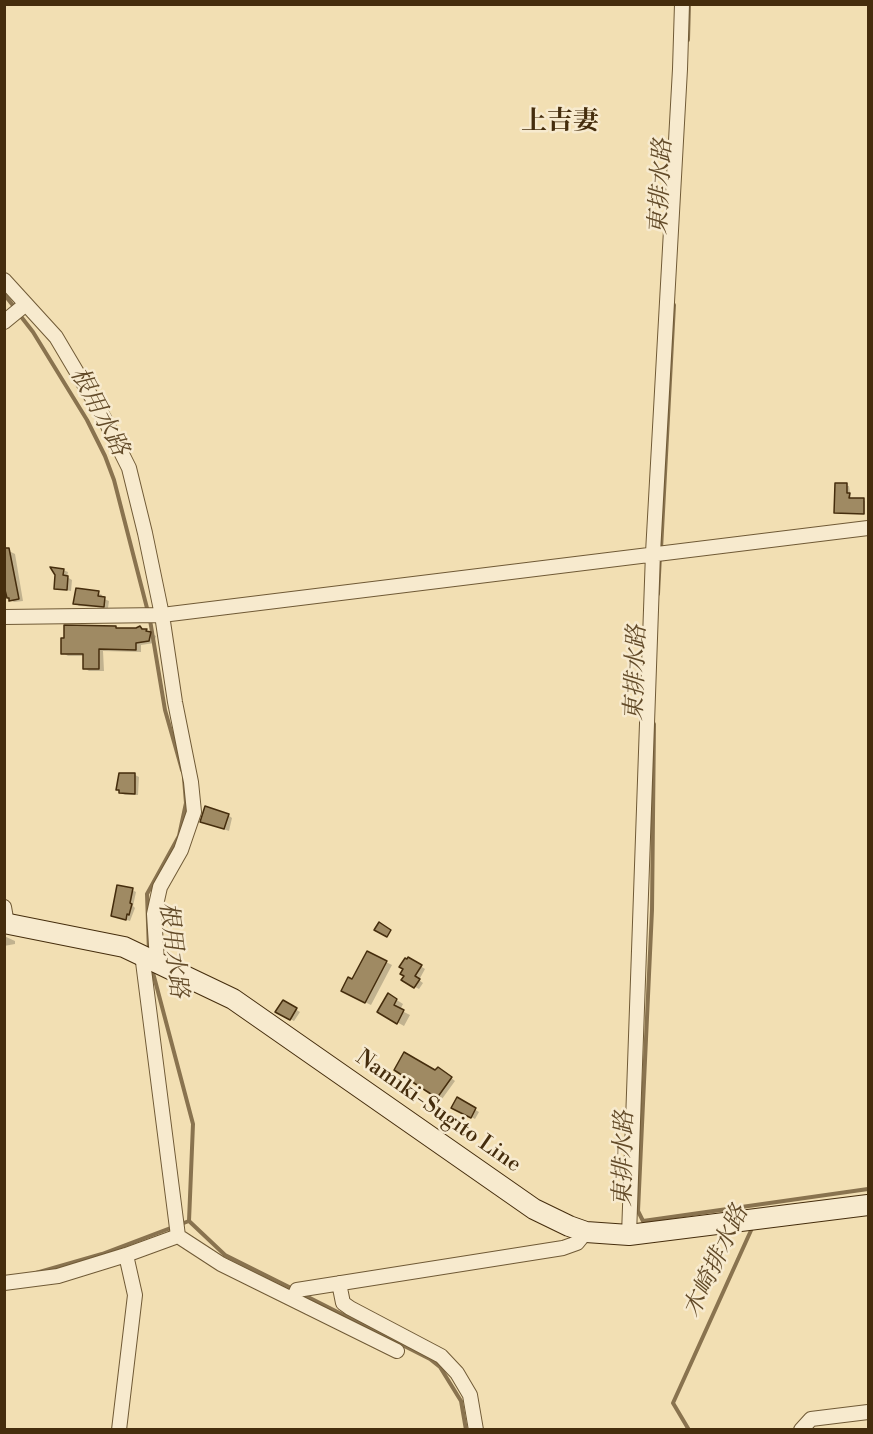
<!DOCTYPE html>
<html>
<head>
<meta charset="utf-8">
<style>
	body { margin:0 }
	#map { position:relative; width:873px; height:1434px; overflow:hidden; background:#f2dfb3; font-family:"Libre Bodoni",serif }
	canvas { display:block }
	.frame { position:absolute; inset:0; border:6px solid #452d0d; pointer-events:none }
</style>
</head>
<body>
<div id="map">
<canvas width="873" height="1434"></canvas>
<div class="frame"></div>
</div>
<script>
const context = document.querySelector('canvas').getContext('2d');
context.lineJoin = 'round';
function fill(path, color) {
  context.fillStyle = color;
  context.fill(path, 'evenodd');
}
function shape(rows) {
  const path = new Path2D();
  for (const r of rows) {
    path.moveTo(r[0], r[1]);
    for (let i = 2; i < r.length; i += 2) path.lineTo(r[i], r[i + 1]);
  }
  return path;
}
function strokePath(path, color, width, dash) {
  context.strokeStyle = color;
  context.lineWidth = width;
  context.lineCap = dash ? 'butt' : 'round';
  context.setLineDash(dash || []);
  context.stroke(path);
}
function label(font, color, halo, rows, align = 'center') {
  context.font = font + ' "Libre Bodoni","Noto Serif JP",serif';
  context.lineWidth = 5;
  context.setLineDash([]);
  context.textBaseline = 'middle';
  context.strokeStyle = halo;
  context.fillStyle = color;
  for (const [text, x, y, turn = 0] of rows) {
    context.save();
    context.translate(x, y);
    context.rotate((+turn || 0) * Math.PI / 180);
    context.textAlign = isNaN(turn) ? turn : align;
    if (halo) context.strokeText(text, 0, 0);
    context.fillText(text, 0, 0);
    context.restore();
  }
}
const shadow = shape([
	[837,485,849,486,851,499,865,501,865,514,836,512],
	[11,552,15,554,23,601,14,602,10,600,4,553],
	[63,570,68,572,67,577,72,580,71,591,56,588],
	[98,593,102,595,102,598,109,601,108,608,79,606,75,603],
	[115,627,120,630,136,630,140,627,156,636,154,643,141,645,141,652,103,651,104,671,89,671,84,668,84,656,68,656,63,653],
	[135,775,139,777,138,795,125,795,121,793],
	[228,815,232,818,229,831,202,822],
	[132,890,136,892,133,906,135,908,130,921,112,915],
	[4,936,15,941,15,944,4,946],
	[368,953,392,965,371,1005,348,994],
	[409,959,425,969,419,980,423,983,419,989,404,981],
	[389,995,403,1004,400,1010,410,1015,404,1026,379,1012],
	[283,1002,300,1012,294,1021,277,1012],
	[396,1069,442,1071,455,1081,442,1099],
	[457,1099,479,1112,475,1119,453,1107]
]);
const stream = shape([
	[688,40,689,4],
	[4,294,15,308],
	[19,314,33,332,87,420,105,456,114,480,148,612],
	[661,549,674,305],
	[658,594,660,556],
	[150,620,165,710,182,770],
	[654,724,652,910,638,1211,643,1221,868,1189],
	[149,953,147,894,179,836,186,803,184,778],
	[152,969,193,1124,189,1221,225,1255,295,1290],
	[36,1273,102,1254,189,1221],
	[302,1294,430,1359,440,1367,461,1401,466,1430],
	[689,1430,673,1403,753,1226]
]);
const building = shape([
	[835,483,847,483,847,493,850,493,849,498,864,498,864,514,834,513,835,483],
	[4,548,9,548,19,599,9,601,9,598,7,598,4,586,4,548],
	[50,567,64,569,63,575,68,576,67,590,54,589,55,575,50,567],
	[76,588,99,591,98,596,105,597,104,607,73,604,76,588],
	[64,625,116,626,116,628,136,628,140,626,142,629,147,629,146,631,151,632,149,641,136,643,136,650,99,649,99,669,83,669,83,654,61,654,61,638,64,638,64,625],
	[119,773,135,773,135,794,119,793,119,790,116,790,119,773],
	[205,806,229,814,224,829,200,822,205,806],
	[117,885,133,888,130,903,132,904,129,915,127,914,126,920,111,916,117,885],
	[379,922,391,930,387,937,374,930,379,922],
	[367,951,387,961,365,1003,341,991,348,977,352,979,367,951],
	[408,957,422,965,415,976,420,979,414,988,401,980,404,976,400,974,403,969,399,967,405,958,407,959,408,957],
	[388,993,397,999,394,1005,404,1010,397,1024,377,1012,388,993],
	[283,1000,297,1008,290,1020,275,1012,283,1000],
	[404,1052,435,1070,438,1067,452,1077,437,1098,394,1070,404,1052],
	[457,1097,476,1108,471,1118,451,1108,457,1097]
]);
const street = shape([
	[4,280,56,337,104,418,129,468,145,533,162,615,175,702,191,782,194,812,181,850,160,887,154,914,157,961],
	[4,322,26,304],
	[4,617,162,615,868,528],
	[4,907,7,924],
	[142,954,178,1236,221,1264,397,1351],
	[629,1235,653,553,680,69,682,4],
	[4,1283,58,1276,126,1255,178,1236],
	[339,1283,343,1303,350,1308,441,1356,457,1373,470,1395,476,1430],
	[293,1299,297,1290,563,1248,577,1243,586,1232],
	[119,1430,135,1295,126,1255],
	[801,1430,811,1419,868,1412]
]);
const secondary = shape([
	[4,923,124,947,233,999,534,1209,569,1226,586,1232,629,1235,868,1205]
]);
const streetNames = [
	["Namiki-Sugito Line",438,1112,35]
];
const waterNames = [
	["東排水路",662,187,-87],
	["根用水路",98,412,62],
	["東排水路",637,673,-88],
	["根用水路",172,950,83],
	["東排水路",625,1159,-89],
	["木崎排水路",717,1262,-65]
];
const quarterNames = [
	["上吉妻",560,123]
];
fill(shadow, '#0003');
strokePath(stream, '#89734f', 4);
fill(building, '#9f8a63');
strokePath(building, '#452d0d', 1.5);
strokePath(street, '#705a36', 16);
strokePath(secondary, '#452d0d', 22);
strokePath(street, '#f7eace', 14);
strokePath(secondary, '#f7eace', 20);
label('22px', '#452d0d', '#f7eace', streetNames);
label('italic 24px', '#624a28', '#f7eace', waterNames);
label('bold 26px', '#452d0d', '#f7eace', quarterNames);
</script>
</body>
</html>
